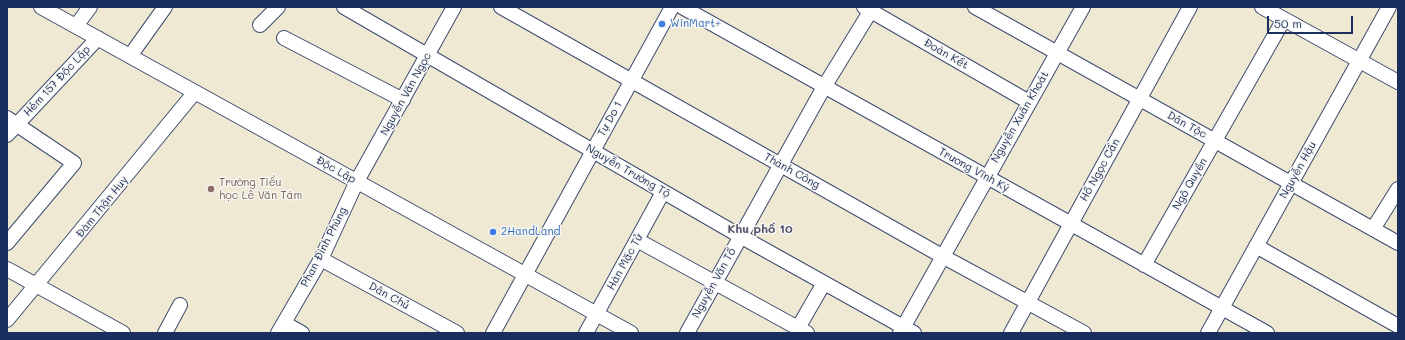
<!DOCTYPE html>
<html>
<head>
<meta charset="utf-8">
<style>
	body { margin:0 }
	#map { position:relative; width:1405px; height:340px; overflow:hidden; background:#efe9d3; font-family:Mali,sans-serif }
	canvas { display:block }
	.frame { position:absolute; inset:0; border:8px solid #1b2f5e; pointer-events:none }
	.scale { position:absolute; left:1267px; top:16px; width:86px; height:18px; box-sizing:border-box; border:2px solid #1b2f5e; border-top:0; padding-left:5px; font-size:12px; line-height:14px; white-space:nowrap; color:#1b2f5e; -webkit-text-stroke:3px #f6f6f2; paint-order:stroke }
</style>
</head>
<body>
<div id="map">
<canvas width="1405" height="340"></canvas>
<div class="frame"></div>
<div class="scale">50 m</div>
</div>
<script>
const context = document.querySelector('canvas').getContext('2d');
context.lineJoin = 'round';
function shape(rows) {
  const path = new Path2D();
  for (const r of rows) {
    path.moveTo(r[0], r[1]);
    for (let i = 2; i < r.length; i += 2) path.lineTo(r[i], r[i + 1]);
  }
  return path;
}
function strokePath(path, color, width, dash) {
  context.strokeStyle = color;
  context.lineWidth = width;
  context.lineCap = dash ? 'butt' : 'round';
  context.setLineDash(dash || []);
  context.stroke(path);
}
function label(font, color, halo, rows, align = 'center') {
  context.font = font + ' Mali,sans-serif';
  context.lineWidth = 3;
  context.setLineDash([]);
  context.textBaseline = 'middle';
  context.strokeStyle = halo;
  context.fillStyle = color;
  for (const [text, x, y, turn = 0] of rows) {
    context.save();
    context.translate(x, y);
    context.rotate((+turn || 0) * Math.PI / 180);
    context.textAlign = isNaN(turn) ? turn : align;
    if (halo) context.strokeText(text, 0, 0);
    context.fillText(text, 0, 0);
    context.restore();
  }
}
const minor = shape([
	[41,7,631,333],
	[344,7,740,236,914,333],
	[501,7,942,256,1084,333],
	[682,7,1267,333],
	[864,7,1029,102],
	[975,7,1398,243],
	[1262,7,1398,82],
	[260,25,278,7],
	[76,26,90,7],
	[284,38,403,100],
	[130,56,165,7],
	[7,118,74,163,7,243],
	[7,135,98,38],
	[1373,229,1398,189],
	[637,240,807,333],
	[1256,246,1398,326],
	[321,259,457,333],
	[1144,265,1284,19],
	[7,269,123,333],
	[7,320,195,92],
	[284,323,302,333],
	[798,328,824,283],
	[165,333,180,305],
	[278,333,321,259,357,181,454,7],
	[493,333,672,7],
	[586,333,663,192],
	[687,333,824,87,873,7],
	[900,333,1083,7],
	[1011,333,1190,7],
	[1208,333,1389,7]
]);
const markers = [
	[662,24,4,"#3f7fe0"],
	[211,189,4,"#8d6e63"],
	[493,232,4,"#3f7fe0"]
];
const shopNames = [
	["WinMart+",670,24],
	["2HandLand",501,232]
];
const streetNames = [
	["Đoàn Kết",946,54,30],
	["Hẻm 157 Độc Lập",57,81,-47],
	["Nguyễn Văn Ngọc",406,94,-61],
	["Nguyễn Xuân Khoát",1020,117,-60],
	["Tự Do 1",610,119,-61],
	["Dân Tộc",1187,125,29],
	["Độc Lập",336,170,29],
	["Trương Vĩnh Ký",974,170,29],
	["Hồ Ngọc Cẩn",1100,170,-61],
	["Nguyễn Hậu",1298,170,-61],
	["Nguyễn Trường Tộ",628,171,30],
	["Thành Công",792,171,29],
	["Ngô Quyền",1190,184,-60],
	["Đàm Thận Huy",102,207,-51],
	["Phan Đình Phùng",324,247,-63],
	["Hàn Mặc Tử",625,262,-61],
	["Nguyễn Văn Tố",714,283,-61],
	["Dân Chủ",389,296,29]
];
const educationNames = [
	["Trường Tiểu",219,183],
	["học Lê Văn Tám",219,196]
];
const neighbourhoodNames = [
	["Khu phố 10",760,229]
];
strokePath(minor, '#3b4b70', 16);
strokePath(minor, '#fff', 14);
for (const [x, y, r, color] of markers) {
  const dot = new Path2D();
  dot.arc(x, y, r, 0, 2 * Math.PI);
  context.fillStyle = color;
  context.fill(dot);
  strokePath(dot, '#f6f6f2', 1.5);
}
label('11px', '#366cbe', '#f6f6f2', shopNames, 'left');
label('11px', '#1b2f5e', '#f6f6f2', streetNames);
label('11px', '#785e54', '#f6f6f2', educationNames, 'left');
label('bold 12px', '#5a546e', '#f6f6f2', neighbourhoodNames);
</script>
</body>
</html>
